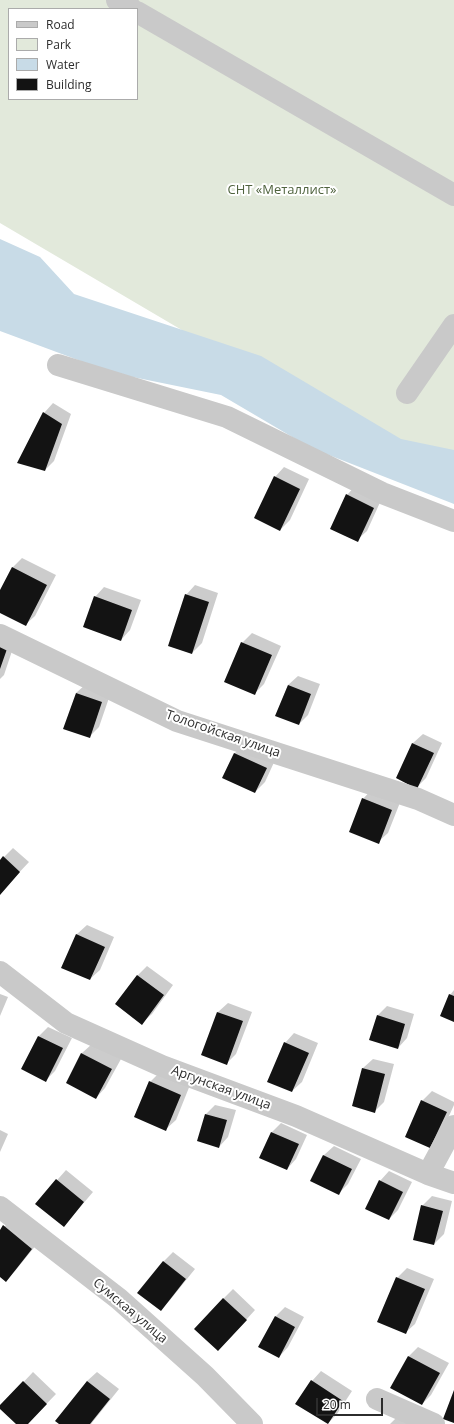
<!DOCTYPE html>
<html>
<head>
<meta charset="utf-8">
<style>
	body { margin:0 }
	#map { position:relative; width:454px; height:1424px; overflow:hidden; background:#fff; font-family:"Open Sans",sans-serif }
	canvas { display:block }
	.legend { position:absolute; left:8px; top:8px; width:130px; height:92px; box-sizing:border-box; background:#fff; border:1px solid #ababab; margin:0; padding:5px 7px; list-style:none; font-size:12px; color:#2c2c2c }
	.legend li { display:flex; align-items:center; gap:8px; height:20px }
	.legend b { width:20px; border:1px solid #ababab }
	.scale { position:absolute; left:316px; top:1398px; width:67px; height:18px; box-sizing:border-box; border:2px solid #2c2c2c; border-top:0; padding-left:5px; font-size:12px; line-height:14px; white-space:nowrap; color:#2c2c2c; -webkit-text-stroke:3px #fff; paint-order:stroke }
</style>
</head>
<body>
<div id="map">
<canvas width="454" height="1424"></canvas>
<ul class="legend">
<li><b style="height:5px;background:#c9c9c9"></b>Road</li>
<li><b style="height:11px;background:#e2e9db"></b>Park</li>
<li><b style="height:11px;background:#c8dbe7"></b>Water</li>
<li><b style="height:11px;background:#131313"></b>Building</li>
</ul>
<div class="scale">20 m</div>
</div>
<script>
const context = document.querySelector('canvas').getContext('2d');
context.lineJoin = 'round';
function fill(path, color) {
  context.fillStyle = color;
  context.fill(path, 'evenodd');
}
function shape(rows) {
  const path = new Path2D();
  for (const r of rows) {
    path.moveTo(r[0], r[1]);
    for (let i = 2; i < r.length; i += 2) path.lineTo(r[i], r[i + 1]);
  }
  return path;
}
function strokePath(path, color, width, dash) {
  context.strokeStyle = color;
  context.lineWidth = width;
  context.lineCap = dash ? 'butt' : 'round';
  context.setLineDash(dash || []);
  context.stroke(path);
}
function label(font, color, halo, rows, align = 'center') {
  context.font = font + ' "Open Sans",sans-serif';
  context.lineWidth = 4;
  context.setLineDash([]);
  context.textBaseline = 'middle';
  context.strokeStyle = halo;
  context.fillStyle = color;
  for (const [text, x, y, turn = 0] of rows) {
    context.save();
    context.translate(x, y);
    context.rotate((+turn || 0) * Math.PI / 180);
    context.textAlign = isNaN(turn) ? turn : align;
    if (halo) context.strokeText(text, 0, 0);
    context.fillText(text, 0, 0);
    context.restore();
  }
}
const green = shape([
	[0,0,454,0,454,466,350,429,0,223],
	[9,9,137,9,137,99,9,99]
]);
const water = shape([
	[0,239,40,257,74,294,261,356,401,439,454,450,454,504,311,448,221,395,113,373,0,331]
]);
const shadow = shape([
	[53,403,71,414,54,461,45,470,44,413],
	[284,467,309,479,290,520,280,530,275,477],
	[356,485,382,498,367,531,357,540,347,495],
	[22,558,56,575,35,616,25,625,0,612,0,592,13,567],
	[195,585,218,593,202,643,192,653,186,595],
	[104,587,141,600,130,630,121,640,95,597],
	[252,633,281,646,264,684,255,693,242,643],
	[0,634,16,639,4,675,0,679],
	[298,676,320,684,308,715,299,724,276,715,288,685],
	[86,684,111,692,99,727,89,737,76,693],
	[423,734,442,743,426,778,417,787,397,778,413,743],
	[244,744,276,758,265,782,255,792,224,777,235,753],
	[372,789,401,800,388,833,378,842,363,799],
	[13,848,29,862,0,893,0,861],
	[87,925,114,937,100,970,90,979,63,967,77,934],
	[147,966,173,985,152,1014,142,1023,116,1004,138,975],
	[454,990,454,1021,450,995],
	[0,994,8,997,0,1016],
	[228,1003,252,1012,236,1054,226,1064,202,1054,218,1012],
	[387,1006,414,1014,407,1038,398,1048,377,1016],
	[48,1027,72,1038,55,1071,46,1080,22,1068,39,1036],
	[294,1033,318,1043,302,1082,292,1091,285,1043],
	[92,1044,121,1059,105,1088,96,1098,67,1082,82,1053],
	[373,1059,394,1064,384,1102,375,1111,353,1106,363,1068],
	[160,1072,190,1085,176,1120,166,1129,135,1116,150,1082],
	[432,1091,454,1102,454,1105,439,1138,429,1147,422,1101],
	[215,1105,236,1110,228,1137,219,1147,206,1114],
	[281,1123,307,1135,296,1159,287,1169,272,1132],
	[0,1130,8,1134,0,1152],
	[334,1146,361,1159,348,1184,338,1194,312,1180,324,1155],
	[66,1170,93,1192,64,1226,36,1204],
	[389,1171,412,1182,398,1210,389,1219,380,1181],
	[432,1196,452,1201,444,1234,434,1244,422,1206],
	[14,1217,41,1239,15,1271,5,1280,0,1276,0,1231],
	[173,1252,195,1269,170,1300,161,1309,139,1293,164,1261],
	[407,1268,434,1279,415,1324,405,1333,397,1278],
	[233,1289,255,1310,227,1341,223,1299],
	[285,1307,304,1317,288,1347,279,1357,276,1316],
	[418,1347,449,1363,431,1395,422,1404,392,1388,409,1356],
	[321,1371,352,1391,337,1414,328,1423,312,1381],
	[33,1372,56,1394,27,1424,17,1424,0,1407],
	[97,1372,119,1389,91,1424,61,1424,87,1381],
	[401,1413,422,1424,390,1424]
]);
const building = shape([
	[43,412,62,424,45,471,17,463],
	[274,476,300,489,280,531,254,518],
	[346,494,374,508,358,542,330,529],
	[12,567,47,585,26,626,0,613,0,590],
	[185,594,209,602,192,654,168,646],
	[94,596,132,610,121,641,83,627],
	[241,642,272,655,255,695,224,682],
	[0,646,7,649,0,669],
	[288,685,311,694,299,725,275,716],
	[76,693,102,702,90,738,63,729],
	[412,743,434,753,417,789,396,778],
	[234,753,267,768,255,793,222,778],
	[362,798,392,810,379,844,349,832],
	[3,856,20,872,0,895,0,860],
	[76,934,105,947,90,980,61,968],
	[137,975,164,995,142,1025,115,1004],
	[449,994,454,996,454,1022,440,1016],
	[217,1012,243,1021,227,1065,201,1055],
	[377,1015,405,1024,398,1049,369,1040],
	[38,1036,63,1048,46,1082,21,1069],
	[284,1042,309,1053,292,1092,267,1082],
	[81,1053,112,1069,96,1099,66,1083],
	[362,1068,385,1074,375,1113,352,1106],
	[149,1081,181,1095,166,1131,134,1117],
	[421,1100,447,1112,430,1148,405,1137],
	[205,1114,227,1120,219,1148,197,1141],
	[271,1132,299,1144,287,1170,259,1158],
	[323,1155,352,1169,339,1195,310,1181],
	[56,1179,84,1202,64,1227,35,1204],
	[379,1180,403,1192,389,1220,365,1209],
	[421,1205,443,1211,434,1245,413,1240],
	[3,1225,32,1249,6,1282,0,1277,0,1230],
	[163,1261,186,1279,161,1311,137,1293],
	[396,1277,425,1289,406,1334,377,1322],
	[223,1298,247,1320,218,1351,194,1329],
	[275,1316,295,1327,279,1358,258,1347],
	[408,1356,440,1373,422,1405,390,1388],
	[311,1380,343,1401,328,1424,295,1404],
	[23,1381,47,1404,28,1424,16,1424,0,1409,0,1405],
	[87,1381,110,1399,90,1424,59,1424,55,1421],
	[454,1390,454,1423,443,1419]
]);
const street = shape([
	[117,0,132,9],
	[137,12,454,195],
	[58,365,227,417,382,493,454,521],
	[407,393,454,325],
	[0,635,177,721,418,799,454,815],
	[0,972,66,1023,162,1066,296,1116,428,1174,454,1183],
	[428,1174,454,1126],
	[0,1207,119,1299,205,1376,252,1424],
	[377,1399,434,1424]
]);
const parkNames = [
	["СНТ «Металлист»",282,190]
];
const streetNames = [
	["Тологойская улица",223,734,19],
	["Аргунская улица",221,1088,20],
	["Сумская улица",130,1311,40]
];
fill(green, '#e2e9db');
fill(water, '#c8dbe7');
fill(shadow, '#0003');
fill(building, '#131313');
strokePath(street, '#c9c9c9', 22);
label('13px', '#4f633e', '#fff', parkNames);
label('13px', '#2c2c2c', '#fff', streetNames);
</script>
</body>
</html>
